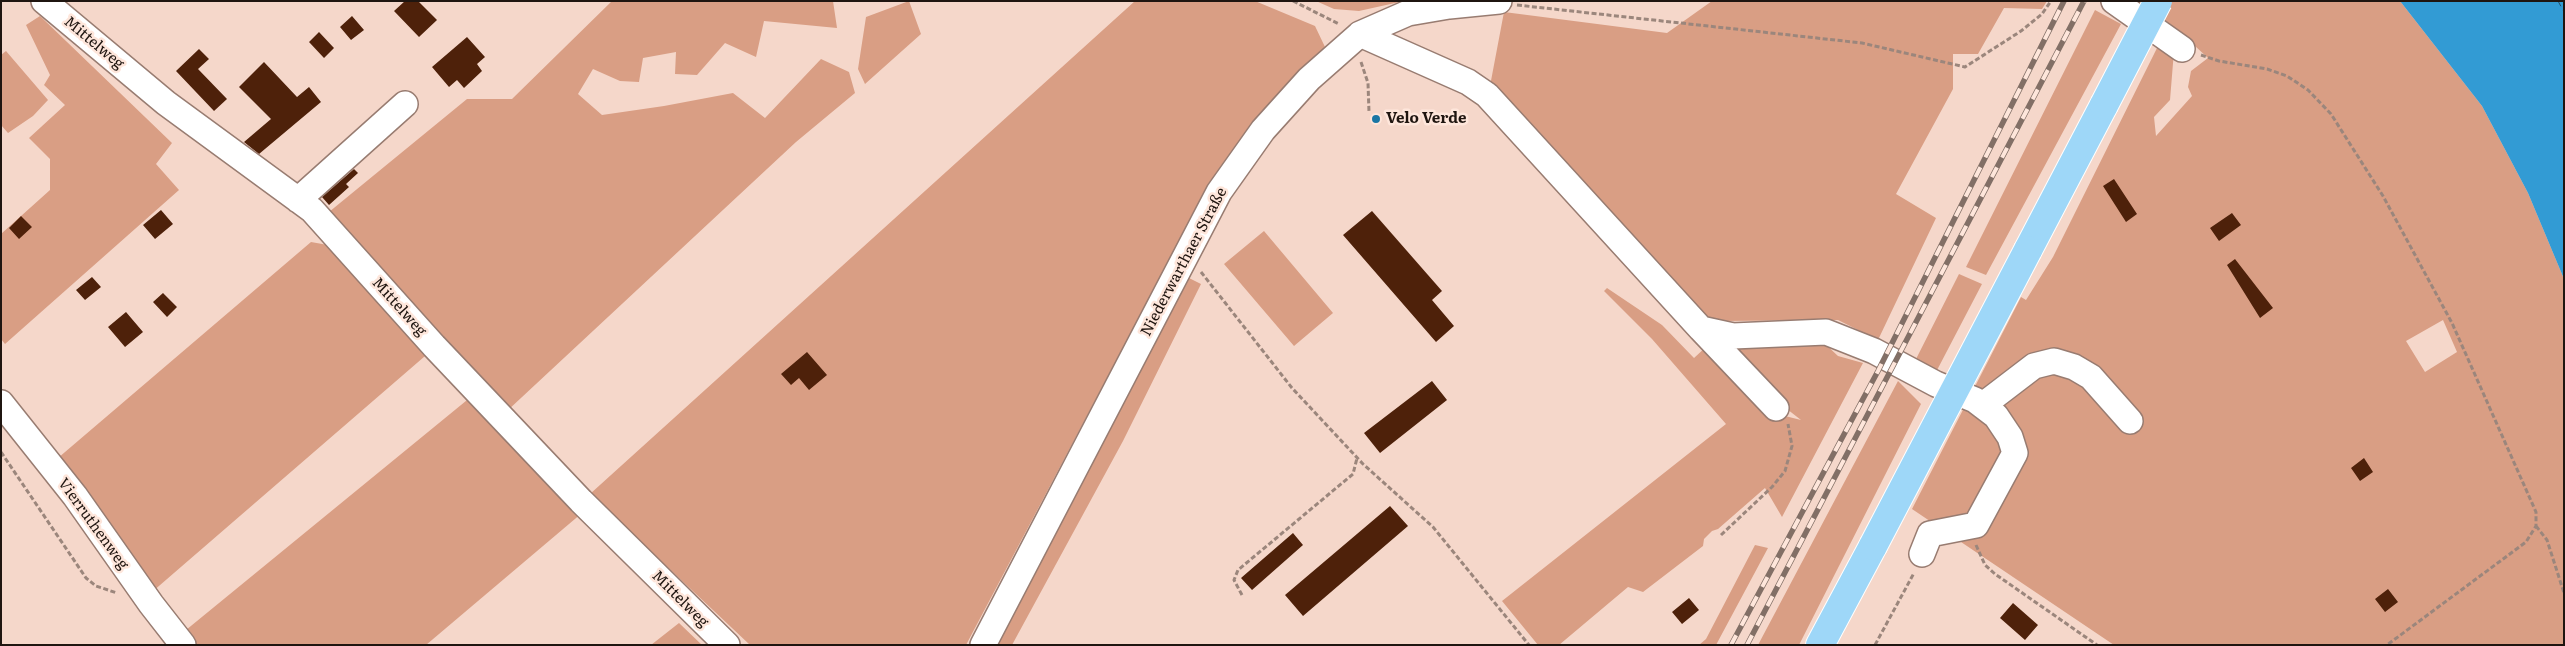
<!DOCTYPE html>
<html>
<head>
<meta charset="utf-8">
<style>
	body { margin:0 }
	#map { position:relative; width:2565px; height:646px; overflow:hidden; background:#f5d7ca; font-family:Literata,serif }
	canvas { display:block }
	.frame { position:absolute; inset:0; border:2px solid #1f1510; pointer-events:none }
</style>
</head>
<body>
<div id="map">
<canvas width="2565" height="646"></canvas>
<div class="frame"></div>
</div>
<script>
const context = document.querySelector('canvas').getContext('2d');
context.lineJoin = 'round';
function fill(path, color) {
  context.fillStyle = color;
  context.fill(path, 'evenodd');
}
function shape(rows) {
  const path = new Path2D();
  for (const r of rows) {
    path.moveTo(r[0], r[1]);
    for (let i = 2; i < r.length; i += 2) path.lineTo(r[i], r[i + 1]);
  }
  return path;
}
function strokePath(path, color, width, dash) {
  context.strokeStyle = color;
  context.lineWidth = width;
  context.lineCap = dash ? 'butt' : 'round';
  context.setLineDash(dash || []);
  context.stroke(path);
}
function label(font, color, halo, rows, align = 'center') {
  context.font = font + ' Literata,serif';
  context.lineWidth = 5;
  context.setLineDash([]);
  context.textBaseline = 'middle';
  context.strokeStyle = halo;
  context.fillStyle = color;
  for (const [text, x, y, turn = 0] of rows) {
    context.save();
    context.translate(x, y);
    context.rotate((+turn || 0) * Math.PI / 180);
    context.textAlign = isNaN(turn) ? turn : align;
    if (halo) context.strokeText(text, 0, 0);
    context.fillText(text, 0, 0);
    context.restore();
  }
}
const green = shape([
	[612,1,833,1,837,28,764,21,756,57,725,43,697,75,675,74,676,52,643,58,639,82,620,81,593,69,578,94,602,115,664,106,733,93,765,118,821,59,849,72,855,93,796,142,507,411,329,212,467,99,512,99],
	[909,1,921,34,865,84,858,69,866,17],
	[1135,1,1255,1,1315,26,1325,47,1257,118,1203,196,966,645,750,645,590,494],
	[1316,1,1404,1,1359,11,1334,9],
	[1712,1,2047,1,2042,9,2004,8,1978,54,1953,54,1953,89,1896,194,1936,218,1878,340,1838,320,1719,321,1703,315,1490,86,1504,12,1667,33],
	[2124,1,2400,1,2482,106,2528,193,2564,279,2564,645,2114,645,1912,509,2021,297,2026,300,2053,257,2161,40,2174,51,2170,100,2154,117,2156,136,2192,96,2188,87,2191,71,2208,58,2195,46],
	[2443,320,2457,352,2425,372,2406,341],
	[2095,10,2121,24,1986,275,1966,267],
	[40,16,172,143,156,164,179,190,5,344,1,339,1,234,50,190,50,159,29,138,65,105,44,85,50,75,26,25],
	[6,51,48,100,33,116,8,133,1,125,1,55],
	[1264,231,1333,313,1294,346,1224,264],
	[311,242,339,247,432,350,152,592,58,458],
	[1959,274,1982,284,1935,374,1914,363],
	[1187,277,1201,284,1123,441,1012,645,995,645],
	[1607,288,1662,325,1694,358,1707,346,1769,412,1801,420,1778,402,1724,346,1822,341,1838,356,1863,363,1782,517,1765,488,1718,529,1712,531,1704,539,1703,546,1643,592,1628,587,1559,645,1538,645,1502,601,1726,424,1652,339,1604,291],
	[1898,381,1921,404,1799,645,1758,645],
	[472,396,582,513,426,645,197,645,186,630],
	[1755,545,1768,548,1716,645,1699,645,1706,639],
	[679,623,702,645,651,645]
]);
const water = shape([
	[2400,1,2564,1,2564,279,2528,193,2482,106]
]);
const ferry = shape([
	[2558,1,2564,12]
]);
const building = shape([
	[405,1,418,1,437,20,419,37,394,11],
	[352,16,364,30,351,40,340,27],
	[319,32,334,48,324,58,309,42],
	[467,37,485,57,477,64,482,71,464,88,457,80,449,87,432,67],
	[199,49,209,59,198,69,227,99,214,111,176,71],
	[264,62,297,97,309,87,321,102,259,154,244,142,271,119,239,87],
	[354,169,358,173,346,184,349,187,329,205,322,197],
	[2114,179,2137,214,2126,222,2103,186],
	[161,210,173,224,155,239,143,225],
	[1372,211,1442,291,1432,300,1454,326,1436,342,1343,235],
	[2232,213,2241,225,2219,241,2210,228],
	[21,216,32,227,19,239,9,228],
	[2235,259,2273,308,2260,318,2227,265],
	[92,277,101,287,85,300,76,290],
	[163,293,177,307,167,317,153,302],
	[126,312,143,332,125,347,108,327],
	[807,352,827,375,809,390,799,378,791,385,781,374],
	[1432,381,1447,400,1380,453,1364,433],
	[2364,458,2373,472,2360,481,2351,468],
	[1390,506,1408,526,1303,616,1285,595],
	[1293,533,1303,545,1252,590,1241,578],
	[2388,589,2398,602,2385,612,2375,599],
	[1689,598,1699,610,1682,624,1672,612],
	[2013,603,2038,625,2025,640,2000,618]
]);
const path = shape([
	[1293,1,1339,24],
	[1517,5,1862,43,1965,67,2021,31,2042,14,2051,1],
	[2201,55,2219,61,2267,69,2287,76,2308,90,2331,114,2383,196,2452,323,2536,512,2536,526,2526,542,2387,645],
	[1361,62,1368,83,1369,112],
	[1201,272,1292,388,1363,464,1433,527,1529,645],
	[1,452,86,578,96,586,117,593],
	[2536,526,2547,540,2564,593],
	[1721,535,1772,487,1785,471,1792,446,1788,424],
	[1976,545,1985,565,1995,574,2097,645],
	[1242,595,1234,580,1238,570,1353,474,1357,458],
	[1875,645,1914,573]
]);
const minor = shape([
	[44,1,166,103,312,210,434,346,581,501,727,645],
	[2114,1,2182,49],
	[1360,34,1468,82,1487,95,1701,329,1733,336,1826,332,1874,351,1936,384,1975,400,1996,416,2010,437,2015,453,1976,525,1930,534,1922,554],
	[298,200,405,104],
	[1701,329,1776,408],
	[1,403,75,496,151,604,183,645],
	[1983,405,2034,366,2054,361,2074,367,2091,377,2130,421],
	[983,645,1219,192,1263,130,1309,79,1360,34,1408,13,1449,6,1499,1]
]);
const major = shape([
	[2028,250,2104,105],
	[1820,645,1873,546]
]);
const rail = shape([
	[1731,645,1878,371,2064,1],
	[1747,645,2084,1]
]);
const majorBridge = shape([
	[2104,105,2158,1],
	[1873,546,2028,250]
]);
const markers = [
	[1376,119,5,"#1a76a4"]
];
const streetNames = [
	["Mittelweg",94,43,40],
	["Niederwarthaer Straße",1184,262,-62],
	["Mittelweg",399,307,48],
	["Vierruthenweg",93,524,54],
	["Mittelweg",680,599,45]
];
const poiNames = [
	["Velo Verde",1386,119]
];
fill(green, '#d99e84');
fill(water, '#329bd4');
strokePath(ferry, '#254e67', 1, [6, 5]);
fill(building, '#4e210a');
strokePath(minor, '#987c71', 28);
strokePath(major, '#fff', 30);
strokePath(path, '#9b867c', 3, [5, 2.5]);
strokePath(minor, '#fff', 25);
strokePath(major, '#9ed7f8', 28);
strokePath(rail, '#826f66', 5.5);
strokePath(rail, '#fee6db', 4, [11]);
strokePath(majorBridge, '#fff', 30, []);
strokePath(majorBridge, '#9ed7f8', 28);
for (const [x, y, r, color] of markers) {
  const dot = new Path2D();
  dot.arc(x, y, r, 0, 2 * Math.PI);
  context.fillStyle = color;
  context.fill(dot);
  strokePath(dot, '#fee6db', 2);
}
label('15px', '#1f1510', '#fee6db', streetNames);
label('bold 15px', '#1f1510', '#fee6db', poiNames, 'left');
</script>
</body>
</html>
